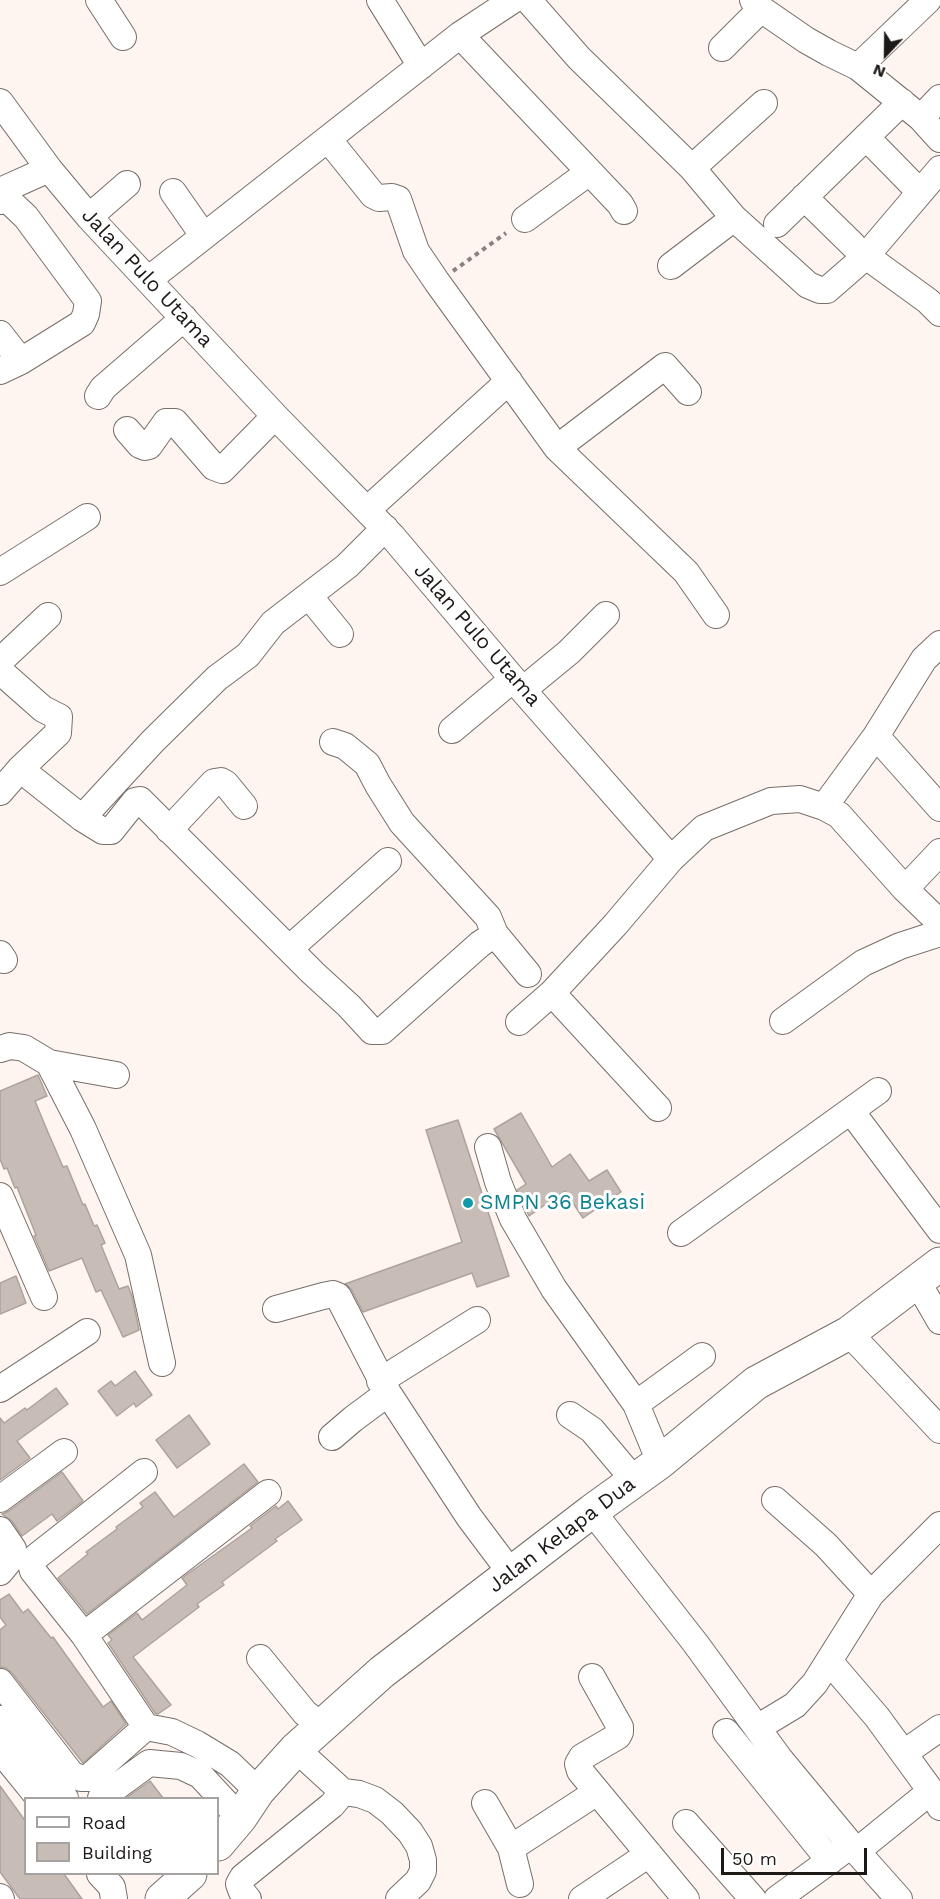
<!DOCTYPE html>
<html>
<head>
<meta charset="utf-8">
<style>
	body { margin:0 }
	#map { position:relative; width:940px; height:1899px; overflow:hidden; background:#fef5f0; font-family:"Work Sans",sans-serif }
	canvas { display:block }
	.legend { position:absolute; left:24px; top:1797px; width:195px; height:78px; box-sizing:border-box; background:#fff; border:2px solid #a5a3a2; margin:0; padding:8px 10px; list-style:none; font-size:18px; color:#1d1917 }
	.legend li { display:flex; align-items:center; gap:12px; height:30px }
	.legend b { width:30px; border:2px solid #a5a3a2 }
	.north { position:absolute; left:856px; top:24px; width:60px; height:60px; -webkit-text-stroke:4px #fff; paint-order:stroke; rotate:202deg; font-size:16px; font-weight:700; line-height:24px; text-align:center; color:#1d1917 }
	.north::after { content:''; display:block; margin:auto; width:21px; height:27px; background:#1d1917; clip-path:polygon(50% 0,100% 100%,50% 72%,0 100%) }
	.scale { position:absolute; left:721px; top:1848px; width:146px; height:27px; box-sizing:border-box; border:3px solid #1d1917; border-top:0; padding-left:8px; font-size:18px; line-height:21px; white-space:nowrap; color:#1d1917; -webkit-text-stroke:4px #fff; paint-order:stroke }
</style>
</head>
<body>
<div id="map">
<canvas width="940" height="1899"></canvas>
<ul class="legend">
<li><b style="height:8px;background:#fff"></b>Road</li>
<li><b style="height:16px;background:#c7bdb6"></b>Building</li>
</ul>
<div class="north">N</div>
<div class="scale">50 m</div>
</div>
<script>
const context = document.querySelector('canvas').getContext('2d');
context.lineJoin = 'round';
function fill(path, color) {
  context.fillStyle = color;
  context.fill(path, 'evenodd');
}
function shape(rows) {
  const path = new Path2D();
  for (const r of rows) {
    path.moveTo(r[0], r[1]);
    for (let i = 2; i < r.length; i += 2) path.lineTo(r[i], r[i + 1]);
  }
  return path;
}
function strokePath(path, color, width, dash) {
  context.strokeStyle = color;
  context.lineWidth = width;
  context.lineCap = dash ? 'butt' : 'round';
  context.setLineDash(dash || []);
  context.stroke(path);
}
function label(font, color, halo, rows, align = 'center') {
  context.font = font + ' "Work Sans",sans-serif';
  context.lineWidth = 6;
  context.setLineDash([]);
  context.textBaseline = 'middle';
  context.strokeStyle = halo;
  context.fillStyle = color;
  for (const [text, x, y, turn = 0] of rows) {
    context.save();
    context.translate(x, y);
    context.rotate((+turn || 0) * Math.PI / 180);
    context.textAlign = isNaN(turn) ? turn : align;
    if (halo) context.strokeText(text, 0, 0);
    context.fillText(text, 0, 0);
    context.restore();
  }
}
const building = shape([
	[38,1075,47,1096,35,1101,47,1130,63,1167,67,1166,83,1205,85,1204,94,1226,97,1225,105,1243,101,1245,119,1289,128,1286,132,1296,139,1330,123,1337,101,1290,96,1292,82,1258,49,1271,34,1236,36,1235,17,1187,15,1188,7,1168,4,1169,0,1159,0,1091,38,1075],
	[521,1113,552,1167,570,1154,589,1181,607,1170,621,1192,583,1218,565,1191,529,1216,517,1190,526,1184,494,1129,521,1113],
	[458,1120,509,1276,477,1287,472,1273,363,1312,351,1289,345,1284,462,1242,426,1130,458,1120],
	[16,1276,26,1303,0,1314,0,1283,16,1276],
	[135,1371,152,1395,136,1407,134,1403,117,1416,98,1391,111,1381,115,1386,135,1371],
	[56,1388,68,1404,17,1441,30,1458,0,1480,0,1418,4,1423,25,1408,27,1410,56,1388],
	[189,1415,210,1444,177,1468,156,1440,189,1415],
	[244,1464,258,1482,87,1614,58,1578,88,1554,86,1552,117,1529,116,1527,143,1507,140,1503,155,1492,174,1517,244,1464],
	[62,1472,83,1501,57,1521,52,1514,22,1536,12,1521,2,1514,9,1511,62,1472],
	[288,1501,302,1520,275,1539,277,1541,222,1582,224,1585,197,1604,199,1607,133,1657,171,1705,158,1714,155,1713,108,1643,112,1640,108,1635,137,1613,142,1620,187,1585,182,1578,252,1528,250,1526,276,1506,278,1509,288,1501],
	[9,1594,23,1613,28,1609,51,1638,53,1637,103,1707,111,1701,126,1724,83,1763,12,1673,6,1668,0,1667,0,1630,6,1625,0,1617,0,1600,9,1594],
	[150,1781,163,1798,126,1798,150,1781],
	[0,1786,26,1822,26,1874,64,1874,82,1899,20,1899,0,1872,0,1786]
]);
const path = shape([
	[453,271,506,233]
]);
const minor = shape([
	[99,0,123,37],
	[380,0,421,66],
	[528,0,579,58,692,168,734,218,808,285,820,290,827,290,866,256,940,169],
	[753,0,761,9,806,40,829,53,858,67,921,118,940,139],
	[460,35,620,204,624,211],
	[722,48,761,9],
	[858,67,928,0],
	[0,102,49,169,0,191],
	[921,118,940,98],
	[866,137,912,184],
	[328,139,373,195,379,198,392,197,398,199,416,251,437,282,557,448,686,572,716,615],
	[692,168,764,103],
	[49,169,89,217,275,416,392,536,513,679,671,859,704,828,771,801,800,799,824,807,839,815,905,889,940,923],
	[173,192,203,235],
	[804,197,853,245],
	[0,201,8,200,26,217,88,301,86,314,82,323,21,361,0,371],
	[89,217,127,184],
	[525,219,588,173],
	[777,224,902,102],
	[866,256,928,301,940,313],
	[671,266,734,218],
	[148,280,460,35,513,0],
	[0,334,21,361],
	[98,396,103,388,184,318],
	[127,430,140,445,145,447,149,446,166,422,175,422,214,467,222,470,275,416],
	[557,448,665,366,688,392],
	[367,510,509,381],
	[0,572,87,517],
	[309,596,340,634],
	[0,661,48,616],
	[0,671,43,709,59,717,58,733,20,769,0,792],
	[524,689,569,652,606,615],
	[452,730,513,679],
	[876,736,940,808],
	[333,742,345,746,367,764,378,785,402,823,488,917,495,934],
	[20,769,82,818,103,831,111,831,135,801,140,800,313,973,349,1006,372,1031,382,1031,480,944,495,934,528,974],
	[824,807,876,736,924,659,940,644],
	[82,818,153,741,217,678,248,655,273,623,347,566,385,528],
	[169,830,214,782,221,781,226,784,244,806],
	[905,889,940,852],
	[289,949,388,861],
	[0,954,4,960],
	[552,993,658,1108],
	[783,1021,863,963,900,946,940,933],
	[519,1022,552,993,615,925,671,859],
	[0,1049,10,1046,24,1048,49,1063,116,1075],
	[49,1063,83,1129,138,1255,162,1363],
	[851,1111,940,1230],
	[488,1147,498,1182,513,1219,554,1289,636,1404],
	[0,1196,44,1297],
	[681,1233,878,1091],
	[917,1281,940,1321],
	[276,1309,323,1296,333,1294,338,1296,388,1393,469,1517,511,1573],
	[849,1333,940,1430],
	[380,1381,477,1320],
	[0,1389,87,1332],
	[570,1415,592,1430,634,1480],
	[332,1437,353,1419,388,1393],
	[660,1462,636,1404,702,1356],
	[144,1472,36,1557,31,1563,33,1571,84,1635,146,1727,172,1732,197,1744,230,1764,258,1791],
	[0,1499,64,1452],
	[775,1500,826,1545,871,1594,940,1525],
	[592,1511,696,1644,779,1758,851,1845,899,1899],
	[0,1530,13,1549,14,1555,0,1572],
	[84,1635,268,1493],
	[260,1658,305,1713,322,1726],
	[829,1661,877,1717,931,1791,940,1807],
	[592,1677,620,1727,620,1732,618,1736,582,1757,578,1764,580,1771,686,1899],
	[0,1682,72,1775,81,1778,88,1778,146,1727],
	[0,1719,65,1798],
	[757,1728,795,1705,815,1683,871,1594],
	[726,1732,830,1861],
	[0,1750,39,1798],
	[904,1753,940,1728],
	[343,1792,359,1794,375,1800,392,1813,410,1832,419,1846,423,1860,423,1871,418,1881,399,1899],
	[101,1798,149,1763,181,1766,200,1775,240,1818],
	[485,1803,511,1848],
	[686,1823,753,1899],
	[857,1851,931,1791],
	[100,1874,112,1887,114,1899],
	[520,1884,511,1848,597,1792],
	[0,1897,1,1899],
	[248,1899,242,1892,239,1884,243,1877,332,1805,343,1792,296,1749],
	[582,1899,649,1854],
	[777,1899,843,1851]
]);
const major = shape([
	[218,1844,240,1818,258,1791,296,1749,382,1672,592,1511,660,1462,756,1383,849,1333,940,1264],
	[162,1899,190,1874]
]);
const markers = [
	[468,1203,6,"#0f9aa8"]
];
const streetNames = [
	["Jalan Pulo Utama",147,278,47],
	["Jalan Pulo Utama",477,635,49],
	["Jalan Kelapa Dua",562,1535,-37]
];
const cultureNames = [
	["SMPN 36 Bekasi",480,1203]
];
fill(building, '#c7bdb6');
strokePath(building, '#ada39c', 1.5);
strokePath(minor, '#786e69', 28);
strokePath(major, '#786e69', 35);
strokePath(path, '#89827f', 4, [4.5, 4.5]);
strokePath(minor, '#fff', 26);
strokePath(major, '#fff', 33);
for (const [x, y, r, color] of markers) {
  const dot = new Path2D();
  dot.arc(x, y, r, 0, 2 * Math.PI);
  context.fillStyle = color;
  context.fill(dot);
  strokePath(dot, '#fff', 2);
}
label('21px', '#1d1917', '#fff', streetNames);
label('21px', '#0d838f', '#fff', cultureNames, 'left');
</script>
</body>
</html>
